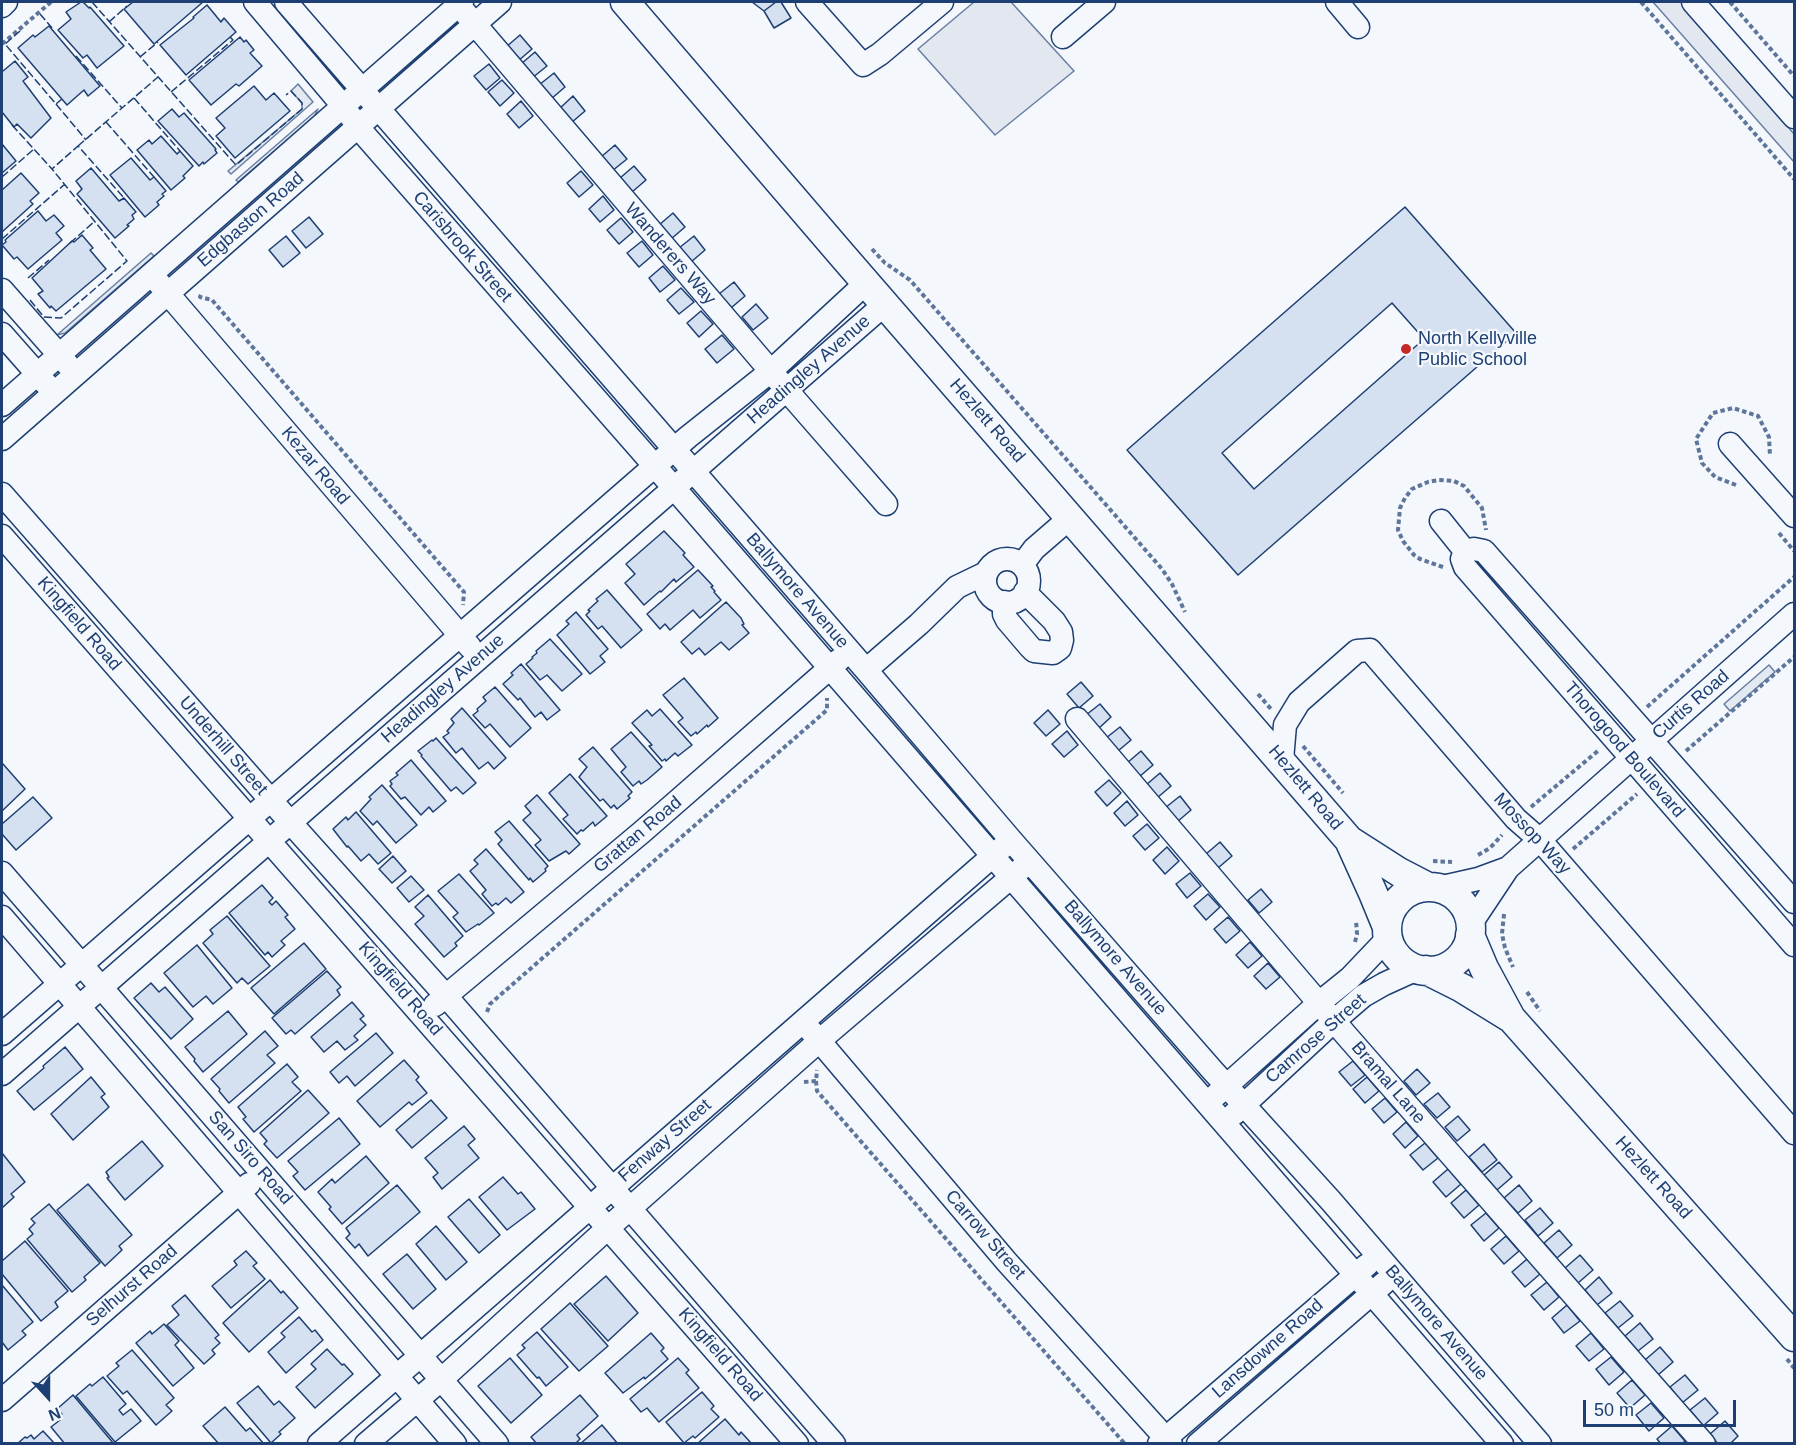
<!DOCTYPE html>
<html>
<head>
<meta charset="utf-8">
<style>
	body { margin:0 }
	#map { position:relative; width:1796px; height:1445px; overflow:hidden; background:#f4f7fb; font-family:Arial,sans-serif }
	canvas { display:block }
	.frame { position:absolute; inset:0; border:3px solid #1d3f73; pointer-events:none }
	.north { position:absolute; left:18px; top:1367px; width:60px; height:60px; -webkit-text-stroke:4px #f4f7fb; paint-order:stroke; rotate:159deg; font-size:16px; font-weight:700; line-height:24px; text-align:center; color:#1d3f73 }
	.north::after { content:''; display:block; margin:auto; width:21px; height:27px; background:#1d3f73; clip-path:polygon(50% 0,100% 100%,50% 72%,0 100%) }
	.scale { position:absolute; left:1583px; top:1400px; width:153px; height:27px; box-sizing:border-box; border:3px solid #1d3f73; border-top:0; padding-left:8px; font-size:18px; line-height:21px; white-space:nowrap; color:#1d3f73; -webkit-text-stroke:4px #f4f7fb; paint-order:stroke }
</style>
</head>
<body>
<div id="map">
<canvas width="1796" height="1445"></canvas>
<div class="frame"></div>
<div class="north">N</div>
<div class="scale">50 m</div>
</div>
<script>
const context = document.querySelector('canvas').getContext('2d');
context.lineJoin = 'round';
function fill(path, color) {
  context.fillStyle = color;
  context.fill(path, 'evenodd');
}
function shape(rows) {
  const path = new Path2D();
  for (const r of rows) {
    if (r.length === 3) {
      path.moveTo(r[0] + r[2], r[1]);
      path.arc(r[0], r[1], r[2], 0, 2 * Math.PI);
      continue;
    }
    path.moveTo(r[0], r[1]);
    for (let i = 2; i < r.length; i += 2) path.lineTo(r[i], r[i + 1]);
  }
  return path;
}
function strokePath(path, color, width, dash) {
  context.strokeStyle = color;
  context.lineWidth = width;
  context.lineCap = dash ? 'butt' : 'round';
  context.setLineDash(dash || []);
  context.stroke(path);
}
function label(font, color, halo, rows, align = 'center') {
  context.font = font + ' Arial,sans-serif';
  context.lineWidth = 4.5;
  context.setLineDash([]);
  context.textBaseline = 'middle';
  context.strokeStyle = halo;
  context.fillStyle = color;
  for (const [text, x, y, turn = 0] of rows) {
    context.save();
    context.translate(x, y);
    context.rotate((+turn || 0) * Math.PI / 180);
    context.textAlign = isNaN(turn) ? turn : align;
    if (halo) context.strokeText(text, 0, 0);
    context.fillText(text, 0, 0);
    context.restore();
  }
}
const green = shape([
	[298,84,313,102,231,174,228,171,302,109,302,103,291,91,298,84],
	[318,109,314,117,238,182,236,180,318,109],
	[151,253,154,256,65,333,57,335,151,253],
	[1769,665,1775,672,1730,711,1724,704,1769,665]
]);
const parking = shape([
	[974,2,1011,2,1074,71,995,135,918,49,974,2],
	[1653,2,1681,2,1794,134,1794,162,1653,2]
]);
const building = shape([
	[81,2,83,2,89,8,90,7,124,46,97,68,87,55,83,58,58,30,71,19,66,12,81,2],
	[133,2,203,2,154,44,124,9,133,2],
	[752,2,776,2,764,11,752,2],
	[776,2,781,2,791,18,774,28,764,11,776,2],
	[207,5,221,22,224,18,236,32,186,75,160,45,194,18,193,17,207,5],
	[49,26,100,86,88,96,84,90,67,105,18,48,33,35,35,37,49,26],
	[520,35,532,49,518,61,506,47,520,35],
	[240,37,244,42,246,40,254,50,250,53,262,66,239,86,236,84,211,105,189,80,240,37],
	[535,52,547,66,532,78,521,64,535,52],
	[15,61,28,77,23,81,51,118,31,138,17,124,14,127,2,112,2,70,3,71,15,61],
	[489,64,500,78,486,90,474,76,489,64],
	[554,73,565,87,551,99,539,85,554,73],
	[502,80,514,93,500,106,488,92,502,80],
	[254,86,266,100,274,93,290,111,235,158,216,136,225,128,216,118,254,86],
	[573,96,585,111,571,123,559,109,573,96],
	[521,101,533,116,519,128,507,114,521,101],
	[172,109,179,117,184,113,216,149,215,150,217,153,204,164,203,162,199,166,158,121,172,109],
	[161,136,177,154,180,151,193,166,183,176,185,178,171,190,137,150,149,140,152,144,161,136],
	[2,144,16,161,2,173,2,144],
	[615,145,627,159,612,171,601,157,615,145],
	[131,158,150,180,154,177,166,191,162,194,164,196,157,202,159,205,145,217,110,175,131,158],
	[634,166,646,180,632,192,620,178,634,166],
	[91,168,119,201,124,198,136,212,132,215,134,219,127,225,129,226,115,238,77,194,82,189,76,181,91,168],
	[581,171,593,185,579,197,567,183,581,171],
	[21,173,39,193,30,201,33,204,2,232,2,190,21,173],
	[603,196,614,210,600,222,589,209,603,196],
	[1405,207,1516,333,1238,575,1127,450,1405,207],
	[1392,303,1424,339,1254,489,1222,453,1392,303],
	[38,211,46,221,54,215,64,226,56,233,62,240,28,269,17,257,14,259,2,245,6,242,5,240,38,211],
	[673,213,685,227,671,239,659,225,673,213],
	[309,217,323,234,306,248,292,231,309,217],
	[621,218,633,232,619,244,607,230,621,218],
	[82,235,93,248,90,250,106,269,56,311,51,306,50,308,38,294,43,291,32,278,72,241,74,242,82,235],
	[286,236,300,253,283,267,269,250,286,236],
	[694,236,705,250,691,262,679,248,694,236],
	[642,241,653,255,639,267,627,253,642,241],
	[663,266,675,280,660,292,649,278,663,266],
	[734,282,745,296,731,308,719,294,734,282],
	[681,288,694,302,679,314,667,300,681,288],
	[756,304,768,318,753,330,742,317,756,304],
	[701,311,713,324,699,337,687,323,701,311],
	[722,335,734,349,717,363,705,349,722,335],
	[664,531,685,553,683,555,694,567,676,582,674,579,661,592,660,591,644,605,625,583,635,574,626,564,664,531],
	[698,570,713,586,711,587,715,591,714,592,721,600,700,618,693,610,670,630,665,624,660,629,647,614,698,570],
	[607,590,642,630,621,648,602,626,598,629,586,615,590,611,588,610,598,601,596,599,607,590],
	[726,602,741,618,744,624,742,625,749,633,729,650,721,642,705,655,699,648,692,654,681,642,726,602],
	[576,612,608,649,600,656,605,662,590,674,557,635,569,624,566,621,576,612],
	[550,639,582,674,562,691,547,675,540,680,526,664,533,658,532,657,537,653,536,651,550,639],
	[521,664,560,710,547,720,541,712,535,717,520,698,518,700,503,684,513,675,511,673,521,664],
	[684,678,718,718,708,727,707,725,697,734,696,732,691,736,678,722,683,718,663,695,684,678],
	[1081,682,1093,696,1079,708,1067,694,1081,682],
	[495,687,531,728,510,747,490,724,485,728,473,715,478,711,477,709,486,701,483,697,495,687],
	[1100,704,1111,717,1098,729,1086,715,1100,704],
	[462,708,506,758,494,769,488,762,479,769,462,748,456,753,443,737,449,733,447,731,454,723,451,719,462,708],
	[660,709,692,745,678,756,675,753,666,761,665,759,662,761,649,746,652,745,632,723,647,710,652,716,660,709],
	[1048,710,1060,724,1046,736,1034,723,1048,710],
	[1120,727,1131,740,1118,751,1106,738,1120,727],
	[1067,731,1078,745,1064,757,1052,744,1067,731],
	[631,732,662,767,647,780,641,784,639,781,633,786,621,772,626,767,611,749,631,732],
	[436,738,476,783,463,794,456,787,451,791,421,756,422,755,418,751,432,740,433,741,436,738],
	[593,747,632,792,628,796,630,798,617,809,614,805,611,808,603,799,600,801,579,777,587,767,579,759,593,747],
	[1141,751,1153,765,1139,777,1127,763,1141,751],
	[411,760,446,801,433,812,429,807,421,815,405,797,401,799,390,786,392,784,390,781,398,775,396,773,411,760],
	[3,764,25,789,2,811,2,766,3,764],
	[1160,773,1171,786,1157,798,1146,785,1160,773],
	[570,774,607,816,595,826,593,822,583,831,581,830,577,834,563,819,568,815,549,793,570,774],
	[1109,780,1121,793,1107,806,1095,792,1109,780],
	[382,785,417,825,396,843,377,821,373,825,360,811,371,799,369,797,382,785],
	[537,795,580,844,569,854,566,851,549,861,535,845,541,840,523,820,531,813,525,806,537,795],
	[1180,796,1191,810,1177,822,1165,808,1180,796],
	[33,797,52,818,16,850,2,834,2,824,33,797],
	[1127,801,1138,815,1125,826,1114,813,1127,801],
	[356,812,391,853,378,864,369,854,361,861,348,846,347,847,333,829,346,817,348,820,356,812],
	[509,821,548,866,545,869,546,871,533,882,530,878,529,880,498,844,502,840,495,832,509,821],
	[1147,824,1159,838,1145,850,1133,836,1147,824],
	[1220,842,1232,856,1218,868,1206,854,1220,842],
	[1167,847,1179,861,1165,874,1153,860,1167,847],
	[486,849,524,892,511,903,506,898,498,905,496,903,492,906,482,894,486,890,470,871,478,864,474,860,486,849],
	[393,856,406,871,392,883,379,869,393,856],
	[1190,873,1201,886,1187,898,1176,884,1190,873],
	[459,874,494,913,479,925,478,924,466,932,453,917,458,913,438,891,459,874],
	[411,876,424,890,409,902,397,888,411,876],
	[262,885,273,898,269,902,272,905,276,901,288,915,285,917,295,929,281,941,285,945,272,957,268,952,265,955,229,913,262,885],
	[1261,889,1272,902,1259,913,1248,900,1261,889],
	[1208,894,1220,907,1206,920,1194,906,1208,894],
	[428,895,463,936,455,943,457,946,444,957,415,924,424,916,415,907,428,895],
	[227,916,270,966,248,984,242,978,237,983,203,943,213,934,210,930,227,916],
	[1228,917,1240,931,1226,943,1214,929,1228,917],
	[1250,942,1262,956,1248,968,1236,955,1250,942],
	[304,943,326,969,274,1014,251,988,304,943],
	[197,945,232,988,213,1004,206,996,193,1007,164,973,197,945],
	[1268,963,1280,977,1266,989,1254,976,1268,963],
	[327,971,341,987,337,990,340,995,295,1034,291,1030,286,1034,272,1018,327,971],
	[151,983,159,992,165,987,193,1019,171,1039,134,998,151,983],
	[352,1002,364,1016,360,1019,366,1025,354,1036,358,1040,345,1050,337,1041,324,1052,311,1037,352,1002],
	[228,1011,247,1034,203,1072,194,1061,195,1059,185,1047,228,1011],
	[265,1031,278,1046,267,1055,275,1063,229,1103,219,1091,220,1089,211,1079,265,1031],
	[376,1033,393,1053,355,1086,347,1076,339,1083,330,1072,376,1033],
	[65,1047,83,1069,34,1110,17,1091,44,1068,43,1066,65,1047],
	[404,1060,419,1077,416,1080,427,1093,412,1105,409,1102,380,1127,357,1101,404,1060],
	[1353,1061,1365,1075,1351,1086,1339,1072,1353,1061],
	[287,1064,298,1077,292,1082,301,1091,254,1132,243,1119,246,1117,238,1107,287,1064],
	[1417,1069,1430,1083,1416,1095,1404,1081,1417,1069],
	[91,1077,105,1094,101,1097,109,1107,73,1140,51,1114,91,1077],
	[1367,1077,1379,1091,1365,1103,1353,1089,1367,1077],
	[308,1090,329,1113,277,1158,264,1144,267,1141,260,1133,308,1090],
	[1438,1093,1450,1107,1437,1118,1424,1104,1438,1093],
	[1385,1098,1397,1112,1384,1123,1372,1109,1385,1098],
	[431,1100,447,1118,412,1148,396,1130,431,1100],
	[1458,1116,1470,1130,1457,1141,1445,1127,1458,1116],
	[339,1118,360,1144,305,1190,293,1176,298,1172,288,1161,339,1118],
	[1406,1122,1418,1136,1405,1148,1393,1134,1406,1122],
	[464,1126,475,1139,468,1145,479,1158,442,1189,433,1177,438,1173,425,1158,464,1126],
	[142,1141,163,1166,125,1200,107,1178,109,1177,106,1172,142,1141],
	[1425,1143,1438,1158,1423,1170,1410,1155,1425,1143],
	[1484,1144,1497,1160,1482,1172,1469,1157,1484,1144],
	[2,1153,25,1182,11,1194,14,1197,2,1208,2,1153],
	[366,1156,389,1183,342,1224,329,1209,331,1207,318,1192,332,1179,335,1183,366,1156],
	[1499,1162,1512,1177,1497,1190,1484,1175,1499,1162],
	[1448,1169,1461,1184,1446,1197,1433,1182,1448,1169],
	[503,1177,518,1194,521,1192,535,1209,507,1230,479,1197,503,1177],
	[88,1184,132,1235,119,1246,122,1250,105,1266,57,1210,88,1184],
	[397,1185,420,1212,368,1256,359,1244,355,1248,346,1238,350,1234,346,1228,397,1185],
	[1519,1185,1532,1201,1518,1213,1504,1198,1519,1185],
	[1466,1190,1479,1205,1464,1218,1451,1203,1466,1190],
	[469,1199,500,1235,479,1253,448,1217,469,1199],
	[49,1204,100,1263,84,1277,86,1280,72,1292,27,1239,33,1234,29,1229,35,1223,31,1219,49,1204],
	[1540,1208,1553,1223,1538,1236,1525,1220,1540,1208],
	[1486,1213,1499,1228,1484,1241,1471,1225,1486,1213],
	[436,1226,467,1262,446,1280,416,1244,436,1226],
	[1559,1230,1572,1245,1557,1258,1544,1243,1559,1230],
	[1506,1236,1519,1251,1504,1264,1491,1249,1506,1236],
	[25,1241,68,1291,55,1302,58,1307,41,1321,2,1274,2,1261,25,1241],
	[246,1251,257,1263,253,1266,265,1279,231,1308,212,1286,237,1265,234,1261,246,1251],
	[407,1254,436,1289,413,1309,383,1274,407,1254],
	[1580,1255,1593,1270,1578,1283,1565,1268,1580,1255],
	[1527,1259,1540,1274,1525,1287,1512,1272,1527,1259],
	[606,1276,638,1313,608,1341,574,1304,606,1276],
	[1599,1277,1612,1293,1597,1305,1585,1290,1599,1277],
	[270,1280,281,1293,283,1291,298,1308,249,1352,223,1323,270,1280],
	[1547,1282,1559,1297,1544,1310,1531,1295,1547,1282],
	[2,1285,33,1322,22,1331,26,1335,8,1350,2,1342,2,1285],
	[185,1295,219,1335,215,1338,220,1343,212,1350,215,1354,204,1364,167,1325,179,1315,172,1306,185,1295],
	[1620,1301,1633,1316,1618,1328,1605,1313,1620,1301],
	[570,1303,608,1346,579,1371,541,1329,570,1303],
	[1567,1305,1580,1321,1564,1333,1552,1318,1567,1305],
	[299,1317,312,1332,315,1330,323,1340,286,1373,268,1352,285,1337,281,1333,299,1317],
	[1640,1323,1653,1339,1638,1351,1625,1336,1640,1323],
	[164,1324,179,1341,175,1345,194,1368,173,1386,136,1343,150,1331,152,1334,164,1324],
	[537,1332,568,1367,546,1386,539,1377,537,1378,517,1355,525,1348,522,1345,537,1332],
	[651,1333,664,1348,661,1351,668,1359,645,1379,644,1377,623,1393,605,1373,651,1333],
	[1591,1333,1604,1349,1589,1361,1576,1346,1591,1333],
	[1660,1347,1673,1362,1658,1375,1645,1360,1660,1347],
	[327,1349,342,1365,344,1364,353,1374,315,1408,296,1387,316,1369,311,1364,327,1349],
	[132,1350,174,1398,166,1405,172,1411,156,1425,127,1391,123,1394,107,1376,119,1366,116,1363,132,1350],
	[1611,1357,1624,1372,1609,1385,1596,1369,1611,1357],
	[510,1358,542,1395,511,1423,478,1386,510,1358],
	[678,1358,689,1370,686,1373,699,1388,659,1422,647,1408,641,1412,630,1399,678,1358],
	[1685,1375,1698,1390,1682,1403,1670,1387,1685,1375],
	[103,1377,126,1404,119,1410,123,1415,131,1409,141,1421,115,1442,76,1396,90,1384,92,1386,103,1377],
	[1632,1380,1645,1395,1630,1408,1617,1393,1632,1380],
	[258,1386,274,1405,279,1401,295,1418,279,1432,281,1434,271,1443,237,1403,258,1386],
	[702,1392,714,1406,711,1409,719,1417,695,1438,693,1436,684,1443,666,1422,702,1392],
	[73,1395,114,1444,65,1444,51,1427,60,1420,58,1417,62,1414,57,1409,73,1395],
	[580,1395,598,1416,577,1435,580,1439,575,1444,537,1444,531,1437,580,1395],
	[1705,1398,1718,1413,1703,1426,1690,1410,1705,1398],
	[1651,1403,1664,1418,1649,1431,1636,1415,1651,1403],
	[225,1407,246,1431,250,1428,264,1444,219,1444,203,1426,225,1407],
	[725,1419,739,1435,741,1432,752,1444,697,1444,725,1419],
	[1725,1421,1738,1436,1730,1444,1718,1444,1710,1434,1725,1421],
	[602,1425,618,1444,580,1444,602,1425],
	[1672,1426,1685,1441,1682,1444,1661,1444,1657,1439,1672,1426],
	[43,1431,55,1444,17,1444,25,1437,27,1438,31,1435,34,1439,43,1431]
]);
const path = shape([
	[1641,2,1794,179],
	[1730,2,1794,76],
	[2,44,51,2],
	[872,249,885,263,910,280,1162,569,1172,584,1185,612],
	[201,295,200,297,212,300,464,592,463,605],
	[1736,485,1715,477,1702,463,1696,439,1713,413,1733,408,1758,416,1769,437,1770,456],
	[1779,533,1794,551],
	[1443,567,1420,559,1414,555,1403,541,1398,530,1400,508,1405,498,1412,489,1428,482,1439,480,1454,481,1464,486,1482,508,1486,530],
	[1258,694,1271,709],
	[1647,707,1794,577],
	[1303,746,1343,793],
	[1686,751,1794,657],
	[1531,807,1599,750],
	[1573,849,1637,794],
	[1478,855,1490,848,1502,835],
	[1433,861,1452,862],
	[1504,914,1502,934,1505,948,1513,967],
	[1355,942,1357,934,1356,920],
	[1527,992,1540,1011],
	[487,1012,490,1004,827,710,827,698],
	[816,1081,817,1091,1125,1444],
	[804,1082,816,1081,817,1070],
	[1787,1359,1794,1368]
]);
const minor = shape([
	[255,2,343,106,363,133,674,488,1502,1444],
	[286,2,866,670,1011,840,1213,1071,1331,1201,1540,1444],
	[456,2,797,402,886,504],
	[807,2,863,65,880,54,942,2],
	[1337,2,1358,27],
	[1693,2,1794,117],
	[2,6,6,2],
	[1063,37,1104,2],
	[158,282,470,647],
	[2,290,68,365],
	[2,334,47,385],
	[2,405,462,2],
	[2,439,500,2],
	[1730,444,1794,516],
	[2,494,290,822,446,996,834,1444],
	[1441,521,1465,551],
	[2,536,797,1444],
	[1007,581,22],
	[1022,565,1034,549,1071,517],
	[1004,602,1004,614,1007,620,1030,647,1034,651,1053,653,1060,648,1062,640,1061,632,1054,621,1025,592],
	[866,670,919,624,957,587,986,573],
	[1077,719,1346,1035,1704,1444],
	[1282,760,1285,725,1299,702,1357,651,1370,650,1516,819,1540,840,1794,1133],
	[2,873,497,1444],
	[1438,888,1478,879,1508,868],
	[1794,902,1484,551,1474,549,1465,551,1462,559,1465,567,1794,945],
	[2,917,455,1444],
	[1470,925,1508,868,1794,614],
	[435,1005,642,832,839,660],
	[811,1031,1006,1261,1171,1444],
	[2,1034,688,437,771,371,866,283],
	[2,1074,885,304],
	[1215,1096,1319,1003,1350,978,1388,938],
	[1234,1114,1334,1021,1363,996,1384,984,1417,969],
	[2,1400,249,1184],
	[319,1444,1003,847],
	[366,1444,442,1379,609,1227,819,1041,1022,868],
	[1159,1444,1367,1265],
	[1198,1444,1384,1283]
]);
const major = shape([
	[625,2,842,255,1349,840,1373,893,1387,927],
	[1349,840,1399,872,1428,887],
	[1429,929,42],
	[1470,935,1484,968,1511,1018,1794,1337],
	[1426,970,1462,988,1509,1017]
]);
const fence = shape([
	[92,2,236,165,302,109,302,103,291,91,286,95],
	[40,14,52,28],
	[109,22,127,6],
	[20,31,5,44,56,104,62,99],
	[76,56,122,108,158,77],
	[140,57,158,42],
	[171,92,233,40,230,37],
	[134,98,180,151],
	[56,104,86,140],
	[106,122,154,177],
	[12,125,52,169,78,146,124,198],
	[78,146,122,108],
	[2,177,34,149],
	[2,239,65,184],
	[70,243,95,221],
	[28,278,49,260],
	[30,300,44,317,61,318,127,261,52,169]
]);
const markers = [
	[1406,349,6,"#c62828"]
];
const streetNames = [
	["Edgbaston Road",251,220,-41],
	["Carisbrook Street",462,247,49],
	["Wanderers Way",670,254,49],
	["Headingley Avenue",809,370,-41],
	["Hezlett Road",987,421,49],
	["Kezar Road",315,466,50],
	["Ballymore Avenue",797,591,49],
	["Kingfield Road",79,624,49],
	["Headingley Avenue",443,689,-41],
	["Curtis Road",1691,705,-41],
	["Underhill Street",223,746,49],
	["Thorogood Boulevard",1624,750,49],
	["Hezlett Road",1305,788,50],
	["Mossop Way",1532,834,47],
	["Grattan Road",638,835,-40],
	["Ballymore Avenue",1115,958,49],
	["Kingfield Road",400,989,49],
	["Camrose Street",1316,1039,-41],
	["Bramal Lane",1388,1083,49],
	["Fenway Street",665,1141,-41],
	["San Siro Road",250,1158,49],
	["Hezlett Road",1653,1178,48],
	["Carrow Street",985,1235,49],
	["Selhurst Road",132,1286,-41],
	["Ballymore Avenue",1436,1323,49],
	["Lansdowne Road",1268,1349,-41],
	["Kingfield Road",720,1355,49]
];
const poiNames = [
	["North Kellyville",1418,339],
	["Public School",1418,360]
];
fill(green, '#e3e9f0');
strokePath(green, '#687fa3', 1.5);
fill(parking, '#e3e8f0');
strokePath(parking, '#687fa3', 1.5);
fill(building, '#d5e0f0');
strokePath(building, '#1d3f73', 1.5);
strokePath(minor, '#1d3f73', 25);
strokePath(major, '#1d3f73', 31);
strokePath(path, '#5e769c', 4, [4.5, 3]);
strokePath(minor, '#f4f7fb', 22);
strokePath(major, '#f4f7fb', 28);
strokePath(fence, '#1d3f73', 1.5, [8, 3]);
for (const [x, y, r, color] of markers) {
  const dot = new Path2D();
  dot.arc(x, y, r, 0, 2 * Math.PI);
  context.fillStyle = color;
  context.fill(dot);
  strokePath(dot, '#f4f7fb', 2);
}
label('18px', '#1d3f73', '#f4f7fb', streetNames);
label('18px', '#1d3f73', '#f4f7fb', poiNames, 'left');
</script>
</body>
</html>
